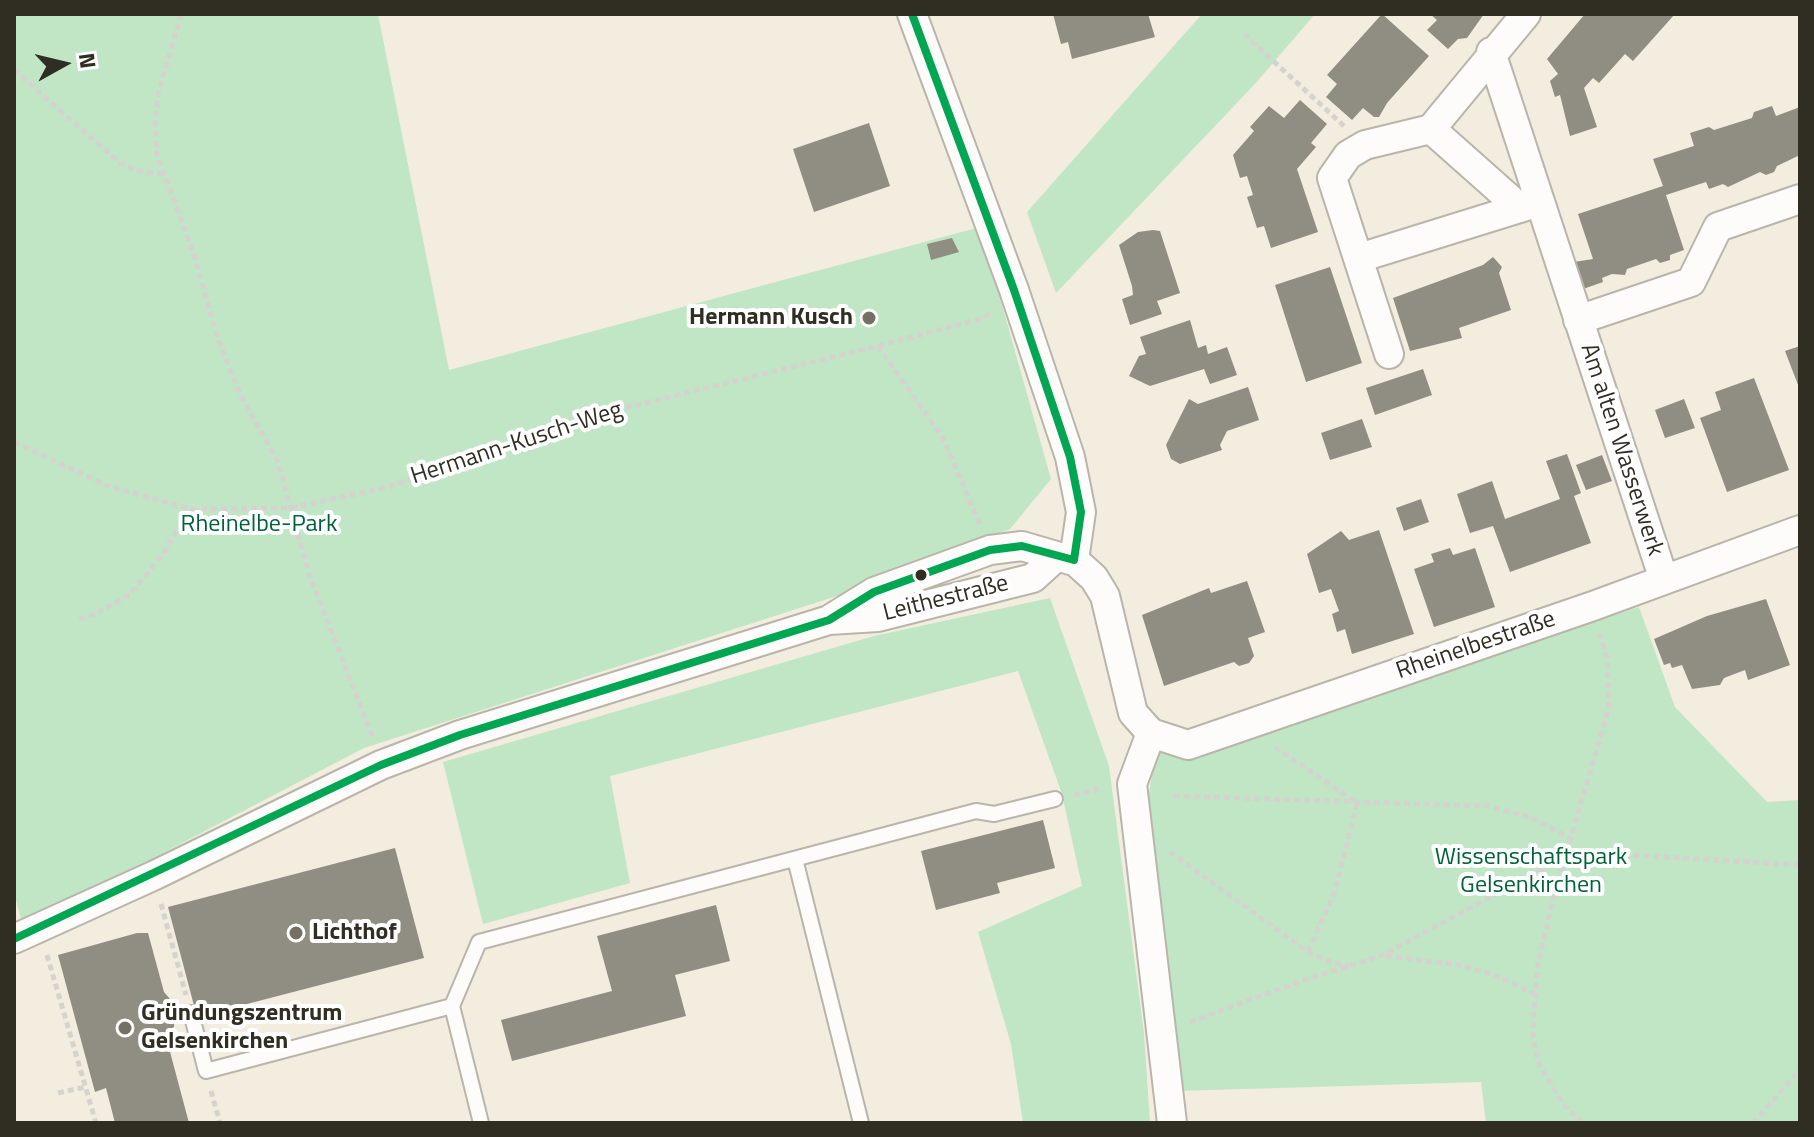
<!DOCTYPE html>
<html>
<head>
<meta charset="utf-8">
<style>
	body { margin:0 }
	#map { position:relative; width:1814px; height:1137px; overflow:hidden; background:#f2edde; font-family:"Titillium Web",sans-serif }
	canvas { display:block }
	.frame { position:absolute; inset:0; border:16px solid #302d23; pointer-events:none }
	.north { position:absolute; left:24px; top:24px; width:80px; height:80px; -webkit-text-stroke:6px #fff; paint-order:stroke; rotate:82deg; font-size:22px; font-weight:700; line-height:32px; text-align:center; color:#302d23 }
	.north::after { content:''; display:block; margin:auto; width:28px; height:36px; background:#302d23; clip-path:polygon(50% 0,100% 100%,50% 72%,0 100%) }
</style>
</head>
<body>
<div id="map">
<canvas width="1814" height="1137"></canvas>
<div class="frame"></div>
<div class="north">N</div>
</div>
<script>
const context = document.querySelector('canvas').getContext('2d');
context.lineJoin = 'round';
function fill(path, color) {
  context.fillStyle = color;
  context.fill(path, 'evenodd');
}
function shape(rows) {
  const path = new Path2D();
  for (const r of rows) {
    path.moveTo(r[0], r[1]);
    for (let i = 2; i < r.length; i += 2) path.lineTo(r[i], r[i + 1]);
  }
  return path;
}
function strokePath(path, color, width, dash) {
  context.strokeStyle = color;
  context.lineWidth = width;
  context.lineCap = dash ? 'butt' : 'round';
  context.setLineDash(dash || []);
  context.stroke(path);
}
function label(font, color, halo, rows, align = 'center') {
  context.font = font + ' "Titillium Web",sans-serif';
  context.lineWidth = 8;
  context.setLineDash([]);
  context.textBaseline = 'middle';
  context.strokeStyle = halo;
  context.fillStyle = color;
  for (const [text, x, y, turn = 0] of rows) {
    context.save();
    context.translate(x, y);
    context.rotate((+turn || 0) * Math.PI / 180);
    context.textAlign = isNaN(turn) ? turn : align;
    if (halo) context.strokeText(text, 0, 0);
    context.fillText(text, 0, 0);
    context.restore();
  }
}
const green = shape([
	[14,14,378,14,449,370,980,227,1051,479,1010,529,840,595,364,748,23,926,14,893],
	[1202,14,1315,14,1254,85,1056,293,1027,212],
	[1050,598,1109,766,1144,1033,1150,1123,1023,1123,1011,1044,978,932,1082,886,1062,794,1018,671,610,776,630,883,483,924,443,762,874,636],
	[1639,607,1675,707,1767,802,1800,800,1800,1123,1486,1123,1481,1082,1177,1091,1142,840,1155,752,1482,659]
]);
const building = shape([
	[1053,14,1148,14,1155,37,1072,59,1068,42,1061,44],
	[1382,14,1429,56,1387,103,1379,117,1374,117,1363,108,1352,120,1326,97,1337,84,1327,75],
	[1430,14,1484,14,1467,38,1458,39,1448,49,1427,30,1437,20],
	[1585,14,1675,14,1633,61,1625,54,1599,83,1593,78,1584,88,1597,127,1570,136,1560,95,1555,97,1550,81,1558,74,1547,59],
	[1300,100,1327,124,1311,143,1316,147,1297,169,1318,232,1271,248,1264,226,1257,228,1247,197,1253,195,1247,176,1240,178,1233,155,1254,131,1250,127,1269,106,1284,118],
	[1772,106,1776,116,1800,107,1800,155,1777,166,1774,172,1766,175,1760,172,1728,187,1723,184,1709,189,1706,182,1666,195,1684,250,1670,255,1670,260,1660,263,1656,259,1627,269,1625,275,1612,274,1602,278,1603,282,1583,289,1574,262,1593,259,1578,214,1663,186,1653,159,1694,146,1690,133,1709,127,1714,130,1752,118,1754,112],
	[869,123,890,186,814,212,793,149],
	[1153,230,1160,231,1180,293,1157,301,1162,314,1130,325,1122,299,1133,295,1132,286,1119,245,1138,232],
	[952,238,959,252,931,260,927,244],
	[1493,257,1502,267,1499,273,1511,310,1459,328,1462,338,1410,351,1393,298,1483,265],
	[1330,267,1362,363,1306,382,1275,285],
	[1190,320,1198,348,1206,345,1208,354,1227,347,1237,375,1210,384,1204,369,1150,386,1129,376,1139,356,1146,354,1140,337],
	[1800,346,1800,390,1785,351],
	[1423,369,1432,395,1375,415,1366,388],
	[1754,378,1789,470,1727,492,1700,418,1721,410,1715,392],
	[1248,387,1259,420,1227,431,1220,445,1222,450,1180,464,1171,459,1166,445,1189,399,1198,404],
	[1684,399,1695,428,1665,438,1655,410],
	[1362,419,1372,447,1330,460,1321,433],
	[1567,454,1581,493,1574,496,1591,543,1510,572,1493,526,1470,533,1457,494,1492,481,1505,519,1560,499,1546,461],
	[1602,455,1612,481,1586,490,1576,465],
	[1421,499,1429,522,1404,531,1396,508],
	[1379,530,1414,634,1352,654,1345,629,1337,632,1332,614,1339,611,1331,589,1319,593,1307,554,1341,531,1349,540],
	[1450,548,1453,555,1475,548,1495,607,1434,627,1414,569,1434,562,1431,554],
	[1247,581,1265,632,1248,638,1254,656,1249,663,1239,666,1234,662,1164,686,1142,615,1209,588,1211,593],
	[1766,599,1790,665,1748,680,1745,670,1724,678,1720,685,1692,689,1682,665,1672,668,1670,663,1664,665,1654,639,1707,616],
	[1043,820,1055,868,997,883,1000,893,936,910,921,851],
	[395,848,424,958,197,1017,168,907],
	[716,905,730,961,675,975,686,1016,512,1061,501,1020,612,991,597,936],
	[137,933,148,933,164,992,175,1005,174,1027,165,1033,189,1123,115,1123,106,1088,95,1092,58,955]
]);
const path = shape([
	[181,14,158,94,155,122,157,155,193,252,217,337,240,394,278,462,309,574,373,738],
	[1244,34,1344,126],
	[14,70,120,163,138,171,163,174],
	[878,346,943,438,980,525],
	[14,442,108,486,190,509,291,508,388,487,580,419,878,346,984,318,990,312],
	[79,619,96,614,130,594,161,557,190,509],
	[1275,747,1357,803,1334,894,1308,952],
	[1074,795,1103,788],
	[1174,796,1487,806,1532,818,1570,838],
	[1170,852,1308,952,1331,962,1349,966],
	[161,904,186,995],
	[47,955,96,1123],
	[1386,956,1459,965,1495,975,1535,994],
	[1190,1022,1301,981,1383,955,1566,856,1595,853,1800,865],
	[211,1091,220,1123],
	[58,1093,86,1087],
	[1582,1123,1562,1103,1539,1064,1533,1038,1534,1012,1538,964,1552,903,1609,707,1607,658,1600,634],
	[1753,1123,1800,1070]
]);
const lane = shape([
	[795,859,861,1123],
	[191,1013,206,1071,452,1006],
	[481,1123,452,1006,479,942,976,811,994,814,1055,799]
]);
const street = shape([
	[912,14,1014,290,1070,457,1081,512,1074,560],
	[1491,52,1664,580],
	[1431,129,1520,208,1532,204],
	[1359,258,1520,208],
	[1578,320,1691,282,1718,227,1800,199],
	[1389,354,1332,178,1348,155,1365,145,1431,129,1526,14],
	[1074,560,1094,578,1105,596,1133,713,1151,733,1188,745,1593,606,1800,530],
	[832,618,874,592,990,550,1022,546,1070,560],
	[1151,733,1132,784,1172,1123],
	[14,939,153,876,381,765,460,735,829,620,878,617,1033,578,1055,558]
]);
const bus1 = shape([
	[912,14,1014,290,1070,457,1081,512,1074,560],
	[14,939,381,765,460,735,829,620,874,592,990,550,1022,546,1074,560]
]);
const markers = [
	[869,318,8,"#747064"],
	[921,575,7,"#302d23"],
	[296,933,8,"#747064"],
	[125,1028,8,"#747064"]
];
const poiNames = [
	["Hermann Kusch",853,318,"right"],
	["Lichthof",312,933],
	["Gründungszentrum",141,1014],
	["Gelsenkirchen",141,1042]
];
const streetNames = [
	["Hermann-Kusch-Weg",517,444,-18],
	["Am alten Wasserwerk",1621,450,72],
	["Leithestraße",946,599,-14],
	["Rheinelbestraße",1476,646,-19]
];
const parkNames = [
	["Rheinelbe-Park",259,525],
	["Wissenschaftspark",1531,858],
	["Gelsenkirchen",1531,886]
];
fill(green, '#c0e6c6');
fill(building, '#908d82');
strokePath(lane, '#b9b5aa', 18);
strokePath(street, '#b9b5aa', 32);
strokePath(path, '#d4d3ce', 5, [6, 4]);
strokePath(lane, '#fdfcfa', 14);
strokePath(street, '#fdfcfa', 28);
strokePath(bus1, '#00a651', 8);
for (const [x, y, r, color] of markers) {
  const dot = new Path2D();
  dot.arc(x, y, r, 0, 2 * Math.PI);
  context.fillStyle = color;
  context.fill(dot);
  strokePath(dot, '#fff', 3);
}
label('bold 24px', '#302d23', '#fff', poiNames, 'left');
label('24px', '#302d23', '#fff', streetNames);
label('24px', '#006338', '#fff', parkNames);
</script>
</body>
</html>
